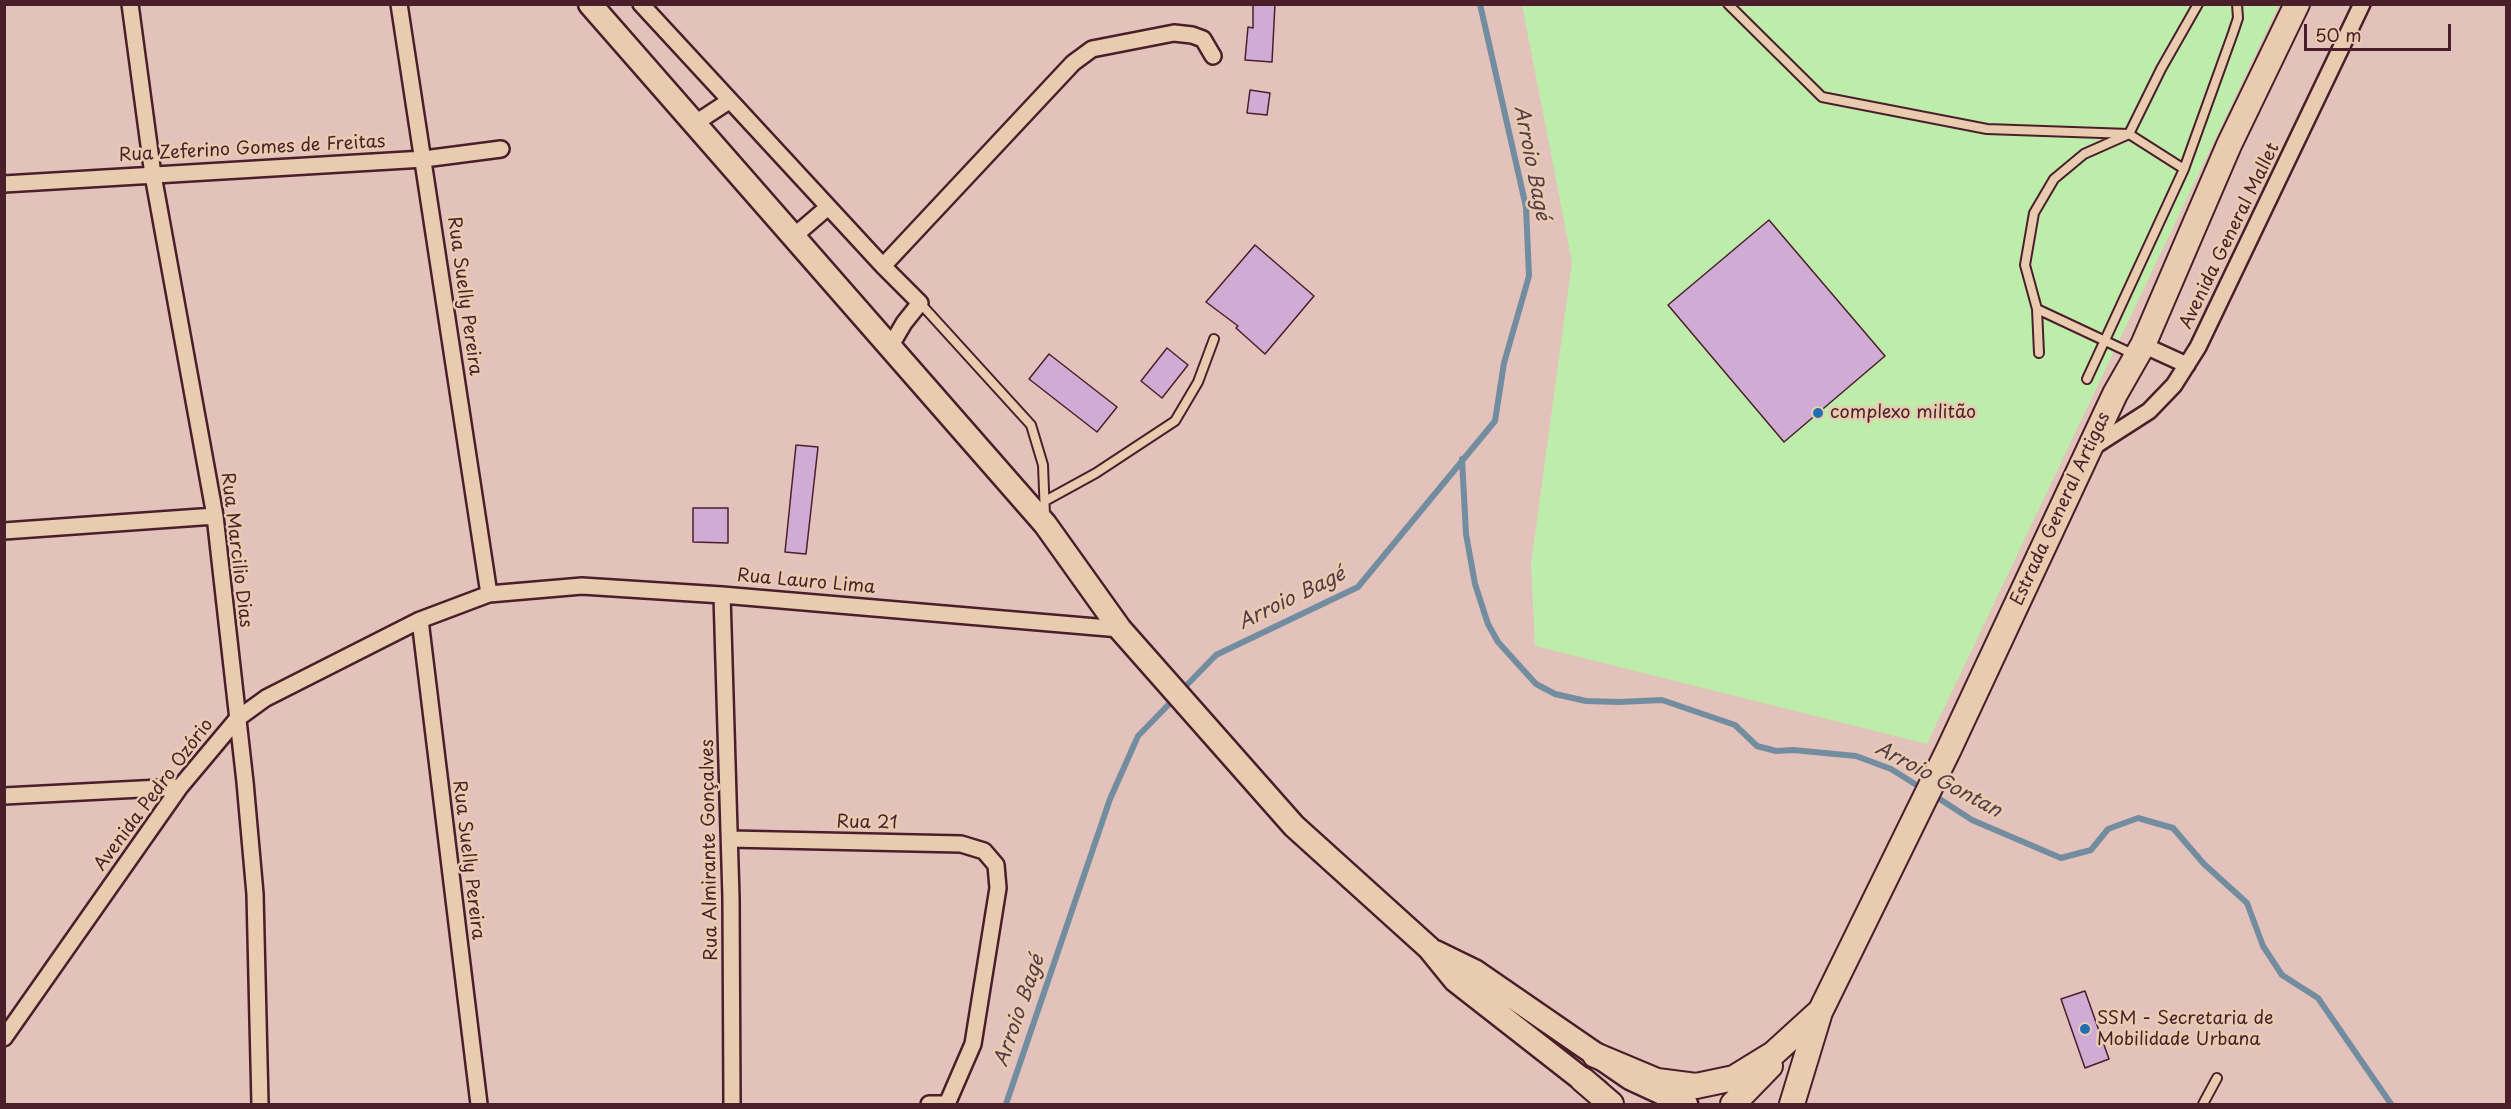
<!DOCTYPE html>
<html>
<head>
<meta charset="utf-8">
<style>
	body { margin:0 }
	#map { position:relative; width:2511px; height:1109px; overflow:hidden; background:#e2c2ba; font-family:"Playpen Sans",sans-serif }
	canvas { display:block }
	.frame { position:absolute; inset:0; border:6px solid #4a1f2b; pointer-events:none }
	.scale { position:absolute; left:2304px; top:24px; width:147px; height:27px; box-sizing:border-box; border:3px solid #4a1f2b; border-top:0; padding-left:8px; font-size:18px; line-height:21px; white-space:nowrap; color:#4a1f2b; -webkit-text-stroke:4px #e9ccb0; paint-order:stroke }
</style>
</head>
<body>
<div id="map">
<canvas width="2511" height="1109"></canvas>
<div class="frame"></div>
<div class="scale">50 m</div>
</div>
<script>
const context = document.querySelector('canvas').getContext('2d');
context.lineJoin = 'round';
function fill(path, color) {
  context.fillStyle = color;
  context.fill(path, 'evenodd');
}
function shape(rows) {
  const path = new Path2D();
  for (const r of rows) {
    path.moveTo(r[0], r[1]);
    for (let i = 2; i < r.length; i += 2) path.lineTo(r[i], r[i + 1]);
  }
  return path;
}
function strokePath(path, color, width, dash) {
  context.strokeStyle = color;
  context.lineWidth = width;
  context.lineCap = dash ? 'butt' : 'round';
  context.setLineDash(dash || []);
  context.stroke(path);
}
function label(font, color, halo, rows, align = 'center') {
  context.font = font + ' "Playpen Sans",sans-serif';
  context.lineWidth = 5;
  context.setLineDash([]);
  context.textBaseline = 'middle';
  context.strokeStyle = halo;
  context.fillStyle = color;
  for (const [text, x, y, turn = 0] of rows) {
    context.save();
    context.translate(x, y);
    context.rotate((+turn || 0) * Math.PI / 180);
    context.textAlign = isNaN(turn) ? turn : align;
    if (halo) context.strokeText(text, 0, 0);
    context.fillText(text, 0, 0);
    context.restore();
  }
}
const green = shape([
	[1522,5,2279,5,1927,744,1535,646,1531,564,1572,262]
]);
const stream = shape([
	[1462,459,1466,534,1475,584,1488,624,1498,642,1536,684,1555,694,1586,701,1619,702,1662,700,1735,725,1757,746,1776,751,1793,750,1856,756,1891,769,1923,789],
	[1181,691,1216,655,1358,587,1495,421,1504,363,1529,276,1526,207,1480,4],
	[1932,794,1972,820,2061,858,2091,850,2108,829,2138,818,2173,828,2204,864,2247,903,2263,946,2282,975,2318,998,2391,1104],
	[1006,1104,1110,799,1138,736,1174,699]
]);
const building = shape([
	[1253,4,1275,4,1272,62,1245,60,1248,27,1253,28,1253,4],
	[1250,90,1270,93,1267,115,1247,113,1250,90],
	[1769,220,1885,356,1784,442,1668,305,1769,220],
	[1255,245,1314,296,1265,354,1236,328,1238,326,1206,302,1255,245],
	[1167,348,1188,365,1162,398,1141,381,1167,348],
	[1049,354,1117,407,1097,432,1029,379,1049,354],
	[796,445,818,447,806,554,785,552,796,445],
	[693,508,728,508,728,543,693,542,693,508],
	[2085,991,2109,1059,2085,1068,2061,999,2085,991]
]);
const lane = shape([
	[1728,4,1822,97,1987,129,2129,134,2184,169],
	[920,303,1031,425,1043,465,1045,515],
	[2037,309,2133,354],
	[2039,353,2037,309,2025,265,2034,213,2054,179,2084,154,2129,134,2161,69,2198,4],
	[2087,379,2184,169,2233,33,2238,18,2237,4],
	[1045,501,1096,473,1175,421,1198,382,1214,339],
	[2203,1104,2217,1078]
]);
const street = shape([
	[130,4,153,175,215,516,245,782,255,894,260,1104],
	[399,4,489,594],
	[641,4,883,266],
	[694,124,729,101],
	[4,184,424,159,501,149],
	[793,237,828,207],
	[2143,345,2187,365],
	[890,347,904,323,920,303,883,266,1073,63,1092,49,1174,33,1192,35,1203,39,1213,56],
	[2093,447,2149,411,2174,385,2198,347,2362,4],
	[4,531,215,516],
	[722,595,731,898,732,1104],
	[420,620,479,1104],
	[4,796,180,787],
	[730,839,961,844,984,851,996,865,998,888,973,1044,947,1104,929,1104],
	[4,1038,180,787,237,719,266,698,420,620,489,594,582,586,722,595,1120,629]
]);
const secondary = shape([
	[590,4,1045,524,1120,629,1294,826,1429,948,1455,980,1597,1091],
	[1435,952,1476,972,1630,1078,1686,1104]
]);
const primary = shape([
	[1595,1055,1657,1081,1696,1086,1734,1078,1773,1054,1818,1013],
	[1583,1080,1611,1104],
	[1733,1104,1770,1066],
	[1792,1104,1820,1012,1949,749,2115,394,2143,345,2229,145,2297,4]
]);
const markers = [
	[1818,413,6,"#1f6fb2"],
	[2085,1029,6,"#1f6fb2"]
];
const streetNames = [
	["Rua Zeferino Gomes de Freitas",252,149,-3],
	["Avenida General Mallet",2230,236,-64],
	["Rua Suelly Pereira",464,296,82],
	["Estrada General Artigas",2061,509,-65],
	["Rua Marcilio Dias",236,550,83],
	["Rua Lauro Lima",806,582,5],
	["Avenida Pedro Ozório",154,795,-53],
	["Rua 21",867,823,1],
	["Rua Almirante Gonçalves",710,850,-91],
	["Rua Suelly Pereira",468,860,83]
];
const poiNames = [
	["complexo militão",1830,413],
	["SSM - Secretaria de",2097,1019],
	["Mobilidade Urbana",2097,1040]
];
const waterNames = [
	["Arroio Bagé",1531,163,79],
	["Arroio Bagé",1292,599,-26],
	["Arroio Gontan",1938,780,28],
	["Arroio Bagé",1020,1011,-71]
];
fill(green, '#beecab');
strokePath(stream, '#728d9f', 6);
fill(building, '#d0abd3');
strokePath(building, '#4a1f2b', 1.5);
strokePath(lane, '#4a1f2b', 12);
strokePath(street, '#4a1f2b', 20);
strokePath(secondary, '#4a1f2b', 27);
strokePath(primary, '#4a1f2b', 28);
strokePath(lane, '#e9ccb0', 8);
strokePath(street, '#e9ccb0', 15);
strokePath(secondary, '#e9ccb0', 22);
strokePath(primary, '#e9ccb0', 24);
for (const [x, y, r, color] of markers) {
  const dot = new Path2D();
  dot.arc(x, y, r, 0, 2 * Math.PI);
  context.fillStyle = color;
  context.fill(dot);
  strokePath(dot, '#e9ccb0', 2);
}
label('18px', '#4a1f2b', '#e9ccb0', streetNames);
label('18px', '#4a1f2b', '#e9ccb0', poiNames, 'left');
label('italic 20px', '#543b48', '#e9ccb0', waterNames);
</script>
</body>
</html>
